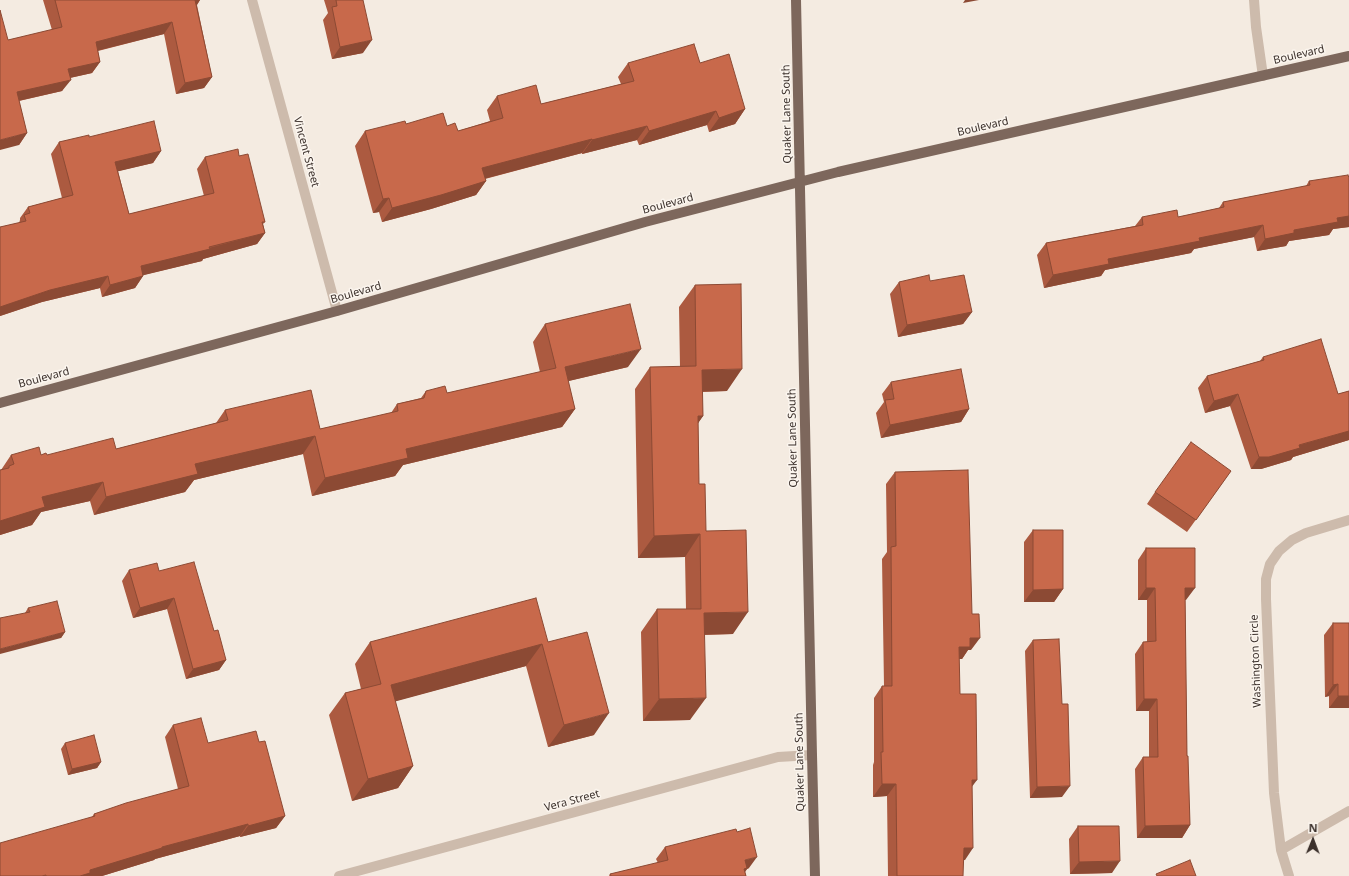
<!DOCTYPE html>
<html>
<head>
<meta charset="utf-8">
<style>
	body { margin:0 }
	#map { position:relative; width:1349px; height:876px; overflow:hidden; background:#f4ebe1; font-family:"Noto Sans",sans-serif }
	canvas { display:block }
	.north { position:absolute; left:1293px; top:820px; width:40px; height:40px; -webkit-text-stroke:3px #fbf5ee; paint-order:stroke; rotate:1deg; font-size:11px; font-weight:700; line-height:16px; text-align:center; color:#3b302b }
	.north::after { content:''; display:block; margin:auto; width:14px; height:18px; background:#3b302b; clip-path:polygon(50% 0,100% 100%,50% 72%,0 100%) }
</style>
</head>
<body>
<div id="map">
<canvas width="1349" height="876"></canvas>
<div class="north">N</div>
</div>
<script>
const context = document.querySelector('canvas').getContext('2d');
context.lineJoin = 'round';
function shape(rows) {
  const path = new Path2D();
  for (const r of rows) {
    path.moveTo(r[0], r[1]);
    for (let i = 2; i < r.length; i += 2) path.lineTo(r[i], r[i + 1]);
  }
  return path;
}
function strokePath(path, color, width, dash) {
  context.strokeStyle = color;
  context.lineWidth = width;
  context.lineCap = dash ? 'butt' : 'round';
  context.setLineDash(dash || []);
  context.stroke(path);
}
function fill(path, color) {
  context.fillStyle = color;
  context.fill(path, 'evenodd');
}
function label(font, color, halo, rows, align = 'center') {
  context.font = font + ' "Noto Sans",sans-serif';
  context.lineWidth = 3;
  context.setLineDash([]);
  context.textBaseline = 'middle';
  context.strokeStyle = halo;
  context.fillStyle = color;
  for (const [text, x, y, turn = 0] of rows) {
    context.save();
    context.translate(x, y);
    context.rotate((+turn || 0) * Math.PI / 180);
    context.textAlign = isNaN(turn) ? turn : align;
    if (halo) context.strokeText(text, 0, 0);
    context.fillText(text, 0, 0);
    context.restore();
  }
}
const minor = shape([
	[252,0,337,311],
	[1254,0,1256,27,1263,76],
	[1281,850,1349,811],
	[339,876,778,757,812,755],
	[1289,876,1281,850,1274,793,1266,599,1266,579,1270,564,1279,551,1292,540,1306,533,1349,520]
]);
const major = shape([
	[796,0,812,755,815,876],
	[0,403,337,311,645,222,838,172,1349,56]
]);
const wall = shape([
	[43,0,200,0,197,5,212,77,204,88,176,94,164,34,98,51,100,62,92,73,70,78,62,91,19,101,27,133,19,145,8,40,52,30],
	[324,0,363,0,363,53,332,59,323,20,328,13],
	[628,63,700,63,745,109,735,124,709,132,707,125,639,145,637,140,582,154,582,153,485,179,486,181,476,195,431,209,382,222,379,212,373,213,355,146,365,131,406,124,447,126,458,131,490,121,487,110,497,96,541,104,621,84,618,77],
	[89,137,161,151,153,163,118,171,129,214,204,196,197,169,205,157,239,156,265,222,263,224,265,233,257,244,203,259,202,261,143,275,143,276,135,288,102,297,100,288,42,302,0,316,0,227,19,223,20,220,20,218,28,207,62,198,51,154,59,142],
	[1349,178,1349,227,1333,229,1329,235,1289,241,1286,246,1257,251,1254,237,1194,249,1191,253,1105,270,1101,276,1044,288,1037,255,1046,243,1135,226,1142,217,1178,217,1219,208,1223,202,1306,186,1309,181],
	[899,282,972,312,963,324,898,337,890,294],
	[695,285,727,391,702,392,703,416,698,423,699,484,706,531,733,634,704,635,690,720,643,721,641,632,657,609,686,609,685,557,638,558,635,389,650,367,680,367,679,307],
	[545,324,628,367,568,381,575,409,562,427,403,465,395,476,312,496,303,454,194,480,185,492,94,515,90,501,41,512,32,525,0,535,0,470,1,470,11,455,47,455,116,449,216,423,225,410,320,429,391,413,397,404,421,398,426,391,447,393,540,372,533,342],
	[1263,357,1338,394,1349,391,1349,440,1293,457,1291,460,1261,469,1251,469,1230,406,1205,413,1198,388,1207,376,1260,361],
	[891,382,969,409,961,422,881,438,876,413,884,402,882,394],
	[1231,471,1187,532,1147,504,1155,492],
	[895,472,971,650,968,650,962,659,959,659,960,694,972,786,965,860,963,860,963,876,888,876,887,796,873,797,873,765,874,762,874,698,882,686,884,686,882,559,887,552,886,484],
	[1033,530,1063,589,1054,602,1024,602,1024,542],
	[1146,548,1186,600,1185,600,1187,756,1190,825,1182,838,1137,838,1135,769,1143,757,1149,757,1149,711,1136,711,1135,654,1143,642,1147,642,1147,600,1138,600,1138,560],
	[129,570,159,571,214,631,226,660,219,670,186,679,167,609,133,618,122,581],
	[28,608,65,632,61,638,25,613],
	[1333,623,1349,708,1329,708,1329,696,1325,697,1324,635],
	[1033,640,1062,797,1030,798,1025,651],
	[370,642,548,642,594,735,548,747,526,666,395,701,413,766,398,788,352,801,329,715,345,693,361,689,355,664],
	[173,725,208,743,259,742,285,816,276,828,240,837,240,836,155,859,154,860,102,876,0,876,92,817,94,814,178,789,165,737],
	[65,743,101,762,97,768,68,775,61,749],
	[1078,826,1112,873,1070,874,1069,839],
	[665,847,749,868,747,869,745,872,746,876,609,876,610,874,658,863,656,859]
]);
const shadedWall = shape([
	[193,0,200,0,196,6],
	[965,0,979,0,963,3],
	[172,22,164,34,88,53,96,42],
	[372,40,363,53,332,59,340,47],
	[100,62,92,73,60,80,68,69],
	[212,77,204,88,176,94,185,83],
	[71,80,62,91,9,103,17,92],
	[745,109,735,124,709,132,719,118],
	[716,111,707,125,639,145,649,131],
	[647,126,637,140,582,154,592,140],
	[27,133,19,145,0,150,0,140],
	[592,139,582,153,472,182,482,168],
	[161,151,153,163,107,174,115,162],
	[486,181,476,195,431,209,382,222,392,208],
	[389,198,379,212,373,213,383,199],
	[1349,216,1349,227,1333,229,1329,235,1289,241,1286,246,1257,251,1265,239,1294,230,1337,218],
	[1263,225,1254,237,1194,249,1191,253,1105,270,1101,276,1044,288,1053,275,1108,259,1199,238],
	[265,233,257,244,203,259,202,261,132,278,141,266],
	[108,276,100,288,42,302,0,316,0,307,50,290],
	[143,276,135,288,102,297,110,285],
	[972,312,963,324,898,337,907,325],
	[641,349,628,367,552,385,565,367],
	[742,369,727,391,686,392,702,370],
	[1238,394,1230,406,1205,413,1214,401],
	[575,409,562,427,403,465,395,476,312,496,325,478,406,449],
	[969,409,961,422,881,438,890,425],
	[698,416,703,416,688,438],
	[1349,431,1349,440,1293,457,1291,460,1261,469,1251,469,1259,457],
	[315,436,303,454,194,480,185,492,94,515,106,497,195,464],
	[103,482,90,501,41,512,32,525,0,535,0,521,42,497],
	[700,534,685,557,638,558,654,536],
	[1146,588,1155,588,1147,600,1138,600],
	[1185,588,1195,588,1186,600,1176,600],
	[1063,589,1054,602,1024,602,1033,590],
	[174,598,167,609,133,618,140,608],
	[748,612,733,634,688,635,704,613],
	[65,632,61,638,0,654,0,649],
	[970,638,980,638,971,650,968,650,962,659,950,659,959,647],
	[542,644,526,666,375,707,391,685],
	[226,660,219,670,186,679,193,669],
	[1338,684,1329,696,1325,697,1333,685],
	[1338,696,1349,696,1349,708,1329,708],
	[706,698,690,720,643,721,659,699],
	[1144,699,1157,699,1149,711,1136,711],
	[609,713,594,735,548,747,564,725],
	[101,762,97,768,68,775,72,769],
	[413,766,398,788,352,801,368,779],
	[972,780,977,780,968,792],
	[882,784,896,784,887,796,873,797],
	[1070,786,1062,797,1030,798,1037,787],
	[285,816,276,828,240,837,248,826],
	[248,824,240,836,155,859,154,860,102,876,80,876,90,870,162,847],
	[1190,825,1182,838,1137,838,1145,826],
	[964,848,973,848,965,860,955,861],
	[757,857,749,868,747,869,742,876,745,860],
	[1120,861,1112,873,1070,874,1079,862]
]);
const building = shape([
	[55,0,195,0,212,77,185,83,172,22,96,42,100,62,68,69,71,80,17,92,27,133,0,140,0,10,8,40,62,27,55,0],
	[336,0,363,0,372,40,340,47,332,7,337,6,336,0],
	[694,44,700,63,729,54,745,109,719,118,716,111,649,131,647,126,592,140,592,139,482,168,486,181,441,195,392,208,389,198,383,199,365,131,405,121,406,124,443,113,447,126,455,123,458,131,503,118,497,96,536,85,541,104,634,81,628,63,694,44],
	[154,121,161,151,115,162,129,214,214,193,205,157,238,149,239,156,248,154,265,222,262,222,265,233,209,247,210,249,141,266,143,276,110,285,108,276,50,290,0,307,0,227,26,221,24,215,30,213,28,207,73,195,59,142,89,135,89,137,154,121],
	[1348,175,1349,178,1349,216,1337,218,1338,222,1294,230,1294,233,1265,239,1263,225,1199,238,1200,241,1108,259,1109,264,1053,275,1046,243,1143,225,1142,217,1177,210,1178,217,1224,207,1223,202,1310,185,1309,181,1348,175],
	[929,275,930,281,964,275,972,312,907,325,899,282,929,275],
	[741,284,742,369,702,370,703,416,698,416,699,484,705,484,706,531,746,530,748,612,704,613,706,698,659,699,657,609,701,609,700,534,654,536,650,367,696,366,695,285,741,284],
	[630,304,641,349,565,367,575,409,406,449,408,458,325,478,315,436,195,464,198,474,106,497,103,482,42,497,45,507,0,521,0,470,9,468,9,466,14,464,11,455,39,447,41,455,46,453,47,455,113,438,116,449,228,420,225,410,311,390,320,429,398,411,397,404,424,398,426,391,445,386,447,393,556,368,545,324,630,304],
	[1321,339,1338,394,1349,391,1349,431,1299,445,1300,448,1269,457,1259,457,1238,394,1214,401,1207,376,1264,360,1263,357,1321,339],
	[961,369,969,409,890,425,885,400,894,399,891,382,961,369],
	[1191,442,1231,471,1196,520,1155,492,1191,442],
	[968,470,972,614,979,614,980,638,970,638,970,647,959,647,960,694,976,694,977,780,972,780,973,848,964,848,963,876,897,876,896,784,882,784,881,752,883,752,882,686,892,686,891,547,896,546,895,472,968,470],
	[1033,530,1063,530,1063,589,1033,590,1033,530],
	[1146,548,1195,548,1195,588,1185,588,1187,756,1188,756,1190,825,1145,826,1143,757,1158,757,1157,699,1144,699,1143,642,1156,641,1155,588,1146,588,1146,548],
	[194,562,214,631,218,630,226,660,193,669,174,598,140,608,129,570,157,563,159,571,194,562],
	[536,598,548,642,587,632,609,713,564,725,542,644,391,685,413,766,368,779,345,693,381,684,370,642,536,598],
	[57,601,65,632,0,649,0,618,30,612,28,608,57,601],
	[1333,623,1349,623,1349,696,1338,696,1338,684,1333,685,1333,623],
	[1059,639,1062,704,1068,704,1070,786,1037,787,1033,640,1059,639],
	[201,718,208,743,256,731,259,742,265,741,285,816,248,826,248,824,162,847,162,848,90,870,90,873,80,876,46,876,46,875,42,876,0,876,0,843,95,816,94,814,126,803,189,786,173,725,201,718],
	[94,735,101,762,72,769,65,743,94,735],
	[1078,826,1119,826,1120,861,1079,862,1078,826],
	[750,828,757,857,745,860,747,868,744,869,746,876,611,876,610,874,668,860,665,847,736,829,737,832,750,828],
	[1190,860,1196,876,1157,876,1156,874,1190,860]
]);
const streetNames = [
	["Boulevard",1299,55,-13],
	["Quaker Lane South",787,114,-91],
	["Boulevard",983,127,-13],
	["Vincent Street",306,152,75],
	["Boulevard",668,204,-15],
	["Boulevard",356,293,-16],
	["Boulevard",44,378,-15],
	["Quaker Lane South",793,438,-91],
	["Washington Circle",1256,661,-92],
	["Quaker Lane South",800,762,-91],
	["Vera Street",572,801,-15]
];
strokePath(minor, '#cdbbac', 10);
strokePath(major, '#7d675c', 10);
fill(wall, '#ac5a40');
fill(shadedWall, '#8c4a34');
fill(building, '#c8694b');
strokePath(building, '#8c4a34', 1);
label('11px', '#3b302b', '#fbf5ee', streetNames);
</script>
</body>
</html>
